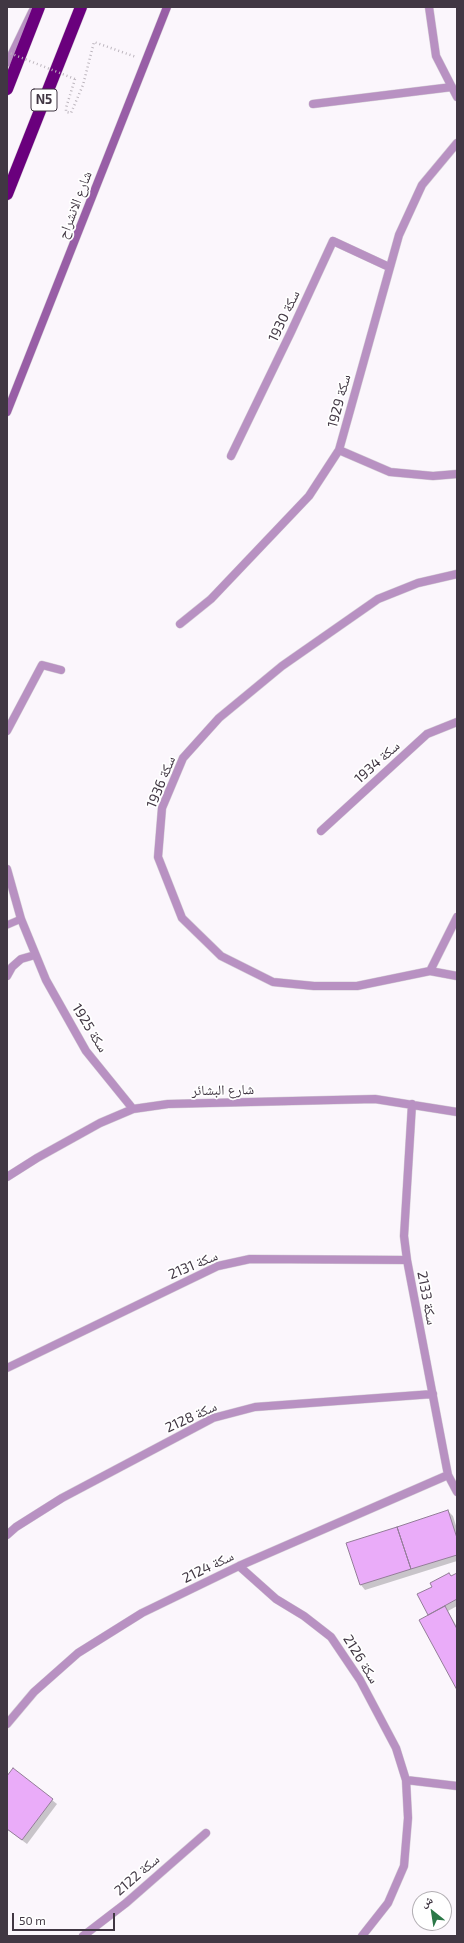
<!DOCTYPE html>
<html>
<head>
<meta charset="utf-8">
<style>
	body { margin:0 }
	#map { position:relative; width:464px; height:1943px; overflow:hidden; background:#fbf6fc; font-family:"Exo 2","Noto Naskh Arabic",sans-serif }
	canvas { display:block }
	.frame { position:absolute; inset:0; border:8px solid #413743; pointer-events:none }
	.north { position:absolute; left:412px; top:1891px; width:40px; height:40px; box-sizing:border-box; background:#fff; border:1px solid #b3afb4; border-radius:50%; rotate:330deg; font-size:11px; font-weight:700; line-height:16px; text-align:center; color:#413743 }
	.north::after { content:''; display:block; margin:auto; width:14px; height:18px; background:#2b7847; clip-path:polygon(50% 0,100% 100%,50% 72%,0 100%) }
	.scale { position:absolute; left:12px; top:1913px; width:103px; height:18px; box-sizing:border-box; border:2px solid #413743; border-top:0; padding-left:5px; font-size:12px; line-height:14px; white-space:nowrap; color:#413743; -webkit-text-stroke:3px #fff; paint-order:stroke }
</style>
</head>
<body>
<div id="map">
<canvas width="464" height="1943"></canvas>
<div class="frame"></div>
<div class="north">ش</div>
<div class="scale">50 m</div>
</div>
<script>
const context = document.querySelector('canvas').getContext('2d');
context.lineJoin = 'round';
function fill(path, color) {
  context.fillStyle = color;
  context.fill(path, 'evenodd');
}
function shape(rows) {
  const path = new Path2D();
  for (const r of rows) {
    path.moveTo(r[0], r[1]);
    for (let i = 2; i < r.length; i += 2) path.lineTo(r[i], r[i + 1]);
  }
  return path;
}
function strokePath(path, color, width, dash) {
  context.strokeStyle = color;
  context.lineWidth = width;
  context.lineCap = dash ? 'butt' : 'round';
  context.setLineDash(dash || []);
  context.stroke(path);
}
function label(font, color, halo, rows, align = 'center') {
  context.font = font + ' "Exo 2","Noto Naskh Arabic",sans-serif';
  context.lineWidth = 3.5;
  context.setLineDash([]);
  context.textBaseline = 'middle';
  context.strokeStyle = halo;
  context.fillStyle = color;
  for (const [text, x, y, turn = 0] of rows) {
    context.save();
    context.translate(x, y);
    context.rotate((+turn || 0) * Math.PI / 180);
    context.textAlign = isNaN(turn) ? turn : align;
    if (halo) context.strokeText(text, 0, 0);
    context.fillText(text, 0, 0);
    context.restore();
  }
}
const shadow = shape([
	[448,1511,453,1516,457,1529,457,1561,365,1590,361,1585,347,1543],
	[449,1574,452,1577,457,1574,457,1606,448,1611,457,1627,457,1688,430,1615,419,1595,433,1587],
	[7,1777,52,1800,57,1804,27,1844,7,1829]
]);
const building = shape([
	[448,1510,457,1538,457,1555,411,1569,397,1527,448,1510],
	[397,1527,411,1569,360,1585,346,1543,397,1527],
	[449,1573,451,1576,457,1573,457,1599,428,1615,417,1594,432,1587,430,1583,449,1573],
	[445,1606,457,1629,457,1690,419,1620,445,1606],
	[13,1768,53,1799,22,1840,7,1829,7,1776,13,1768]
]);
const path = shape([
	[75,79,66,108,66,112,71,113,83,85,94,42,136,57]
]);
const lane = shape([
	[7,63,32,11],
	[7,925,21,919]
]);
const street = shape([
	[429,7,436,56,457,97],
	[313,104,452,87],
	[339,450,390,472,433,476,457,474],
	[231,456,291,332,333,241,389,267],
	[457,574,418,583,378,599,282,666,219,718,183,758,162,808,158,857,182,918,221,956,273,982,314,986,357,986,430,971,457,976],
	[180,624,211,599,309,496,339,450,399,235,422,185,457,143],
	[7,731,42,665,61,670],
	[321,831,427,734,457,722],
	[7,869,21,919,46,980,86,1051,133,1109],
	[430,971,457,917],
	[7,976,12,967,21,959,35,955],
	[412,1104,404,1236,407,1260,448,1475,457,1492],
	[7,1177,37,1158,100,1123,133,1109,168,1104,375,1099,457,1112],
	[7,1368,218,1266,250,1259,407,1260],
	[7,1535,16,1527,62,1498,213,1418,255,1407,433,1394],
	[239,1566,276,1599,304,1616,331,1637,360,1680,396,1748,406,1780,408,1818,404,1866,388,1903,362,1936],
	[7,1724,34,1692,78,1653,142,1613,239,1566,448,1475],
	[406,1780,457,1786],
	[83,1936,126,1903,206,1833]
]);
const secondary = shape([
	[7,412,167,7]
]);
const highway = shape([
	[7,89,39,7],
	[7,194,81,7]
]);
const pathBridge = shape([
	[7,52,75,79]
]);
const shields = [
	[44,100,26]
];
const shieldNames = [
	["N5",44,100]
];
const streetNames = [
	["شارع الانشراح",75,205,-69],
	["سكة 1930",284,316,-65],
	["سكة 1929",339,401,-75],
	["سكة 1934",377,762,-42],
	["سكة 1936",161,782,-68],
	["سكة 1925",90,1028,58],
	["شارع البشائر",223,1090,-1],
	["سكة 2131",193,1265,-23],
	["سكة 2133",427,1298,79],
	["سكة 2128",191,1417,-25],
	["سكة 2124",208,1567,-26],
	["سكة 2126",361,1659,58],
	["سكة 2122",137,1875,-41]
];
fill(shadow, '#0003');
fill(building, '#eaacf9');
strokePath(building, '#937d98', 1);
strokePath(lane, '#d6d0d7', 8);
strokePath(street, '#d6d0d7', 9);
strokePath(secondary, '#d6d0d7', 9);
strokePath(highway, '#d6d0d7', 13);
strokePath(path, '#bdb6be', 2.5, [1, 3]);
strokePath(lane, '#b891c2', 7);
strokePath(street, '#b891c2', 8);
strokePath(secondary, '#985ea6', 8);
strokePath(highway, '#6a007d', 12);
strokePath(pathBridge, '#bdb6be', 2.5, [1, 3]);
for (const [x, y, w] of shields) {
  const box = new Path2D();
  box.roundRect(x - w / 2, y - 11, w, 22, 3);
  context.fillStyle = '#fff';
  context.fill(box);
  strokePath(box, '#413743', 1);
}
label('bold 13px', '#413743', null, shieldNames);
label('14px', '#413743', '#fff', streetNames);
</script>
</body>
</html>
